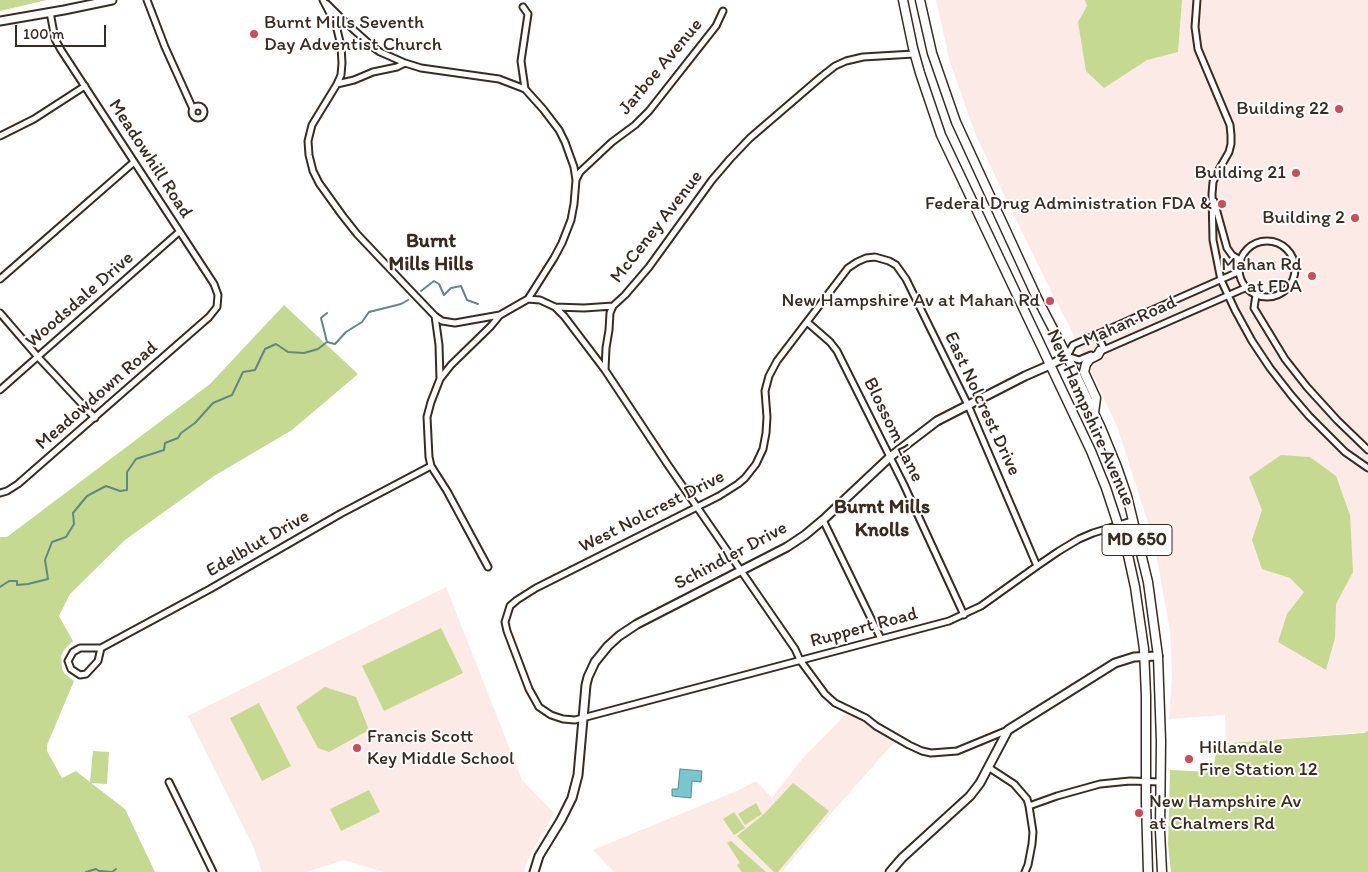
<!DOCTYPE html>
<html>
<head>
<meta charset="utf-8">
<style>
	body { margin:0 }
	#map { position:relative; width:1368px; height:872px; overflow:hidden; background:#fff; font-family:Itim,sans-serif }
	canvas { display:block }
	.scale { position:absolute; left:15px; top:25px; width:91px; height:22px; box-sizing:border-box; border:2px solid #3b2a1e; border-top:0; padding-left:6px; font-size:15px; line-height:18px; white-space:nowrap; color:#3b2a1e; -webkit-text-stroke:4px #fff; paint-order:stroke }
</style>
</head>
<body>
<div id="map">
<canvas width="1368" height="872"></canvas>
<div class="scale">100 m</div>
</div>
<script>
const context = document.querySelector('canvas').getContext('2d');
context.lineJoin = 'round';
function fill(path, color) {
  context.fillStyle = color;
  context.fill(path, 'evenodd');
}
function shape(rows) {
  const path = new Path2D();
  for (const r of rows) {
    if (r.length === 3) {
      path.moveTo(r[0] + r[2], r[1]);
      path.arc(r[0], r[1], r[2], 0, 2 * Math.PI);
      continue;
    }
    path.moveTo(r[0], r[1]);
    for (let i = 2; i < r.length; i += 2) path.lineTo(r[i], r[i + 1]);
  }
  return path;
}
function strokePath(path, color, width, dash) {
  context.strokeStyle = color;
  context.lineWidth = width;
  context.lineCap = dash ? 'butt' : 'round';
  context.setLineDash(dash || []);
  context.stroke(path);
}
function label(font, color, halo, rows, align = 'center') {
  context.font = font + ' Itim,sans-serif';
  context.lineWidth = 4;
  context.setLineDash([]);
  context.textBaseline = 'middle';
  context.strokeStyle = halo;
  context.fillStyle = color;
  for (const [text, x, y, turn = 0] of rows) {
    context.save();
    context.translate(x, y);
    context.rotate((+turn || 0) * Math.PI / 180);
    context.textAlign = isNaN(turn) ? turn : align;
    if (halo) context.strokeText(text, 0, 0);
    context.fillText(text, 0, 0);
    context.restore();
  }
}
const built = shape([
	[936,0,1368,0,1368,732,1226,743,1225,715,1169,719,1172,675,1170,631,1154,542,1117,426,1069,325,1051,291,1006,199,975,133,950,62],
	[446,587,522,780,554,813,527,861,524,872,384,872,344,860,306,872,262,872,253,846,188,716],
	[848,712,897,739,835,809,782,872,614,872,593,850,739,790,756,781,772,798,802,759]
]);
const green = shape([
	[0,0,47,0,0,11],
	[1085,0,1182,0,1178,52,1147,60,1104,88,1086,71,1078,22,1087,6],
	[284,305,358,374,292,430,214,476,125,540,70,594,59,616,73,641,64,650,61,656,62,669,65,674,74,681,47,745,47,751,62,778,76,771,90,782,93,751,109,752,107,784,91,783,125,809,155,872,0,872,0,537,7,537,210,384],
	[1281,455,1310,457,1336,476,1350,515,1353,572,1336,604,1335,638,1326,670,1278,642,1287,614,1304,592,1290,578,1262,569,1252,540,1262,510,1249,477],
	[441,628,463,673,384,711,362,666],
	[325,687,356,697,369,730,329,752,318,748,296,707],
	[259,703,291,766,262,781,230,718],
	[1368,731,1368,872,1171,872,1168,845,1170,770,1213,772,1217,744,1364,733],
	[793,783,829,811,778,872,774,872,737,836,765,813],
	[369,790,380,812,341,831,330,809],
	[756,803,762,814,745,825,738,814],
	[734,812,745,828,734,835,723,819],
	[731,841,766,872,742,872,737,865,740,863,727,843]
]);
const water = shape([
	[680,769,702,771,701,782,692,781,691,798,672,796,672,789,678,789,680,769]
]);
const stream = shape([
	[421,291,434,281,439,284,444,295,451,288,461,286,467,300,478,304],
	[327,342,321,318,327,313],
	[0,587,9,581,17,581,17,585,28,584,48,579,45,560,52,542,66,537,74,524,73,513,87,496,106,486,120,491,127,490,127,472,136,459,164,450,165,443,178,438,181,433,195,423,213,403,232,395,243,372,255,370,265,349,276,344,288,352,304,353,318,349,327,342,335,344,346,332,362,322,369,312,401,304,408,300],
	[100,871,112,872,116,869],
	[86,872,96,869,99,871]
]);
const street = shape([
	[147,0,165,47,193,109],
	[323,0,336,25,341,46,342,63,341,75,337,84,312,125,308,141,309,155,313,171,319,183,342,215,357,234,411,291,435,316,442,321,455,323,500,315,528,299,540,300,555,307,584,308,613,306,625,295,649,267,712,180,730,159,750,138,821,77,835,66,846,61,863,57,914,54],
	[1197,0,1195,27,1198,49,1230,125,1231,135,1231,144,1229,152,1217,173,1213,182,1212,194,1213,240,1221,280,1235,310,1252,341,1270,368,1291,395,1309,416,1345,452,1368,468],
	[327,4,345,22,373,47,380,52,405,63,421,68,499,79,525,89,543,109,559,130,565,142,574,167,576,180,574,204,571,220,562,243,554,258,528,299],
	[523,7,528,14,521,61,525,89],
	[337,84,354,80,373,72,397,67,405,63],
	[198,112,6],
	[0,136,34,119,85,86],
	[576,180,580,172,612,142,635,125,649,111,716,26,723,11],
	[1214,201,1227,248,1232,255,1240,260],
	[1267,269,28],
	[0,279,134,162],
	[1256,295,1254,308,1285,359,1307,387,1337,420,1368,450],
	[555,307,564,316,605,370,668,465,795,649,800,660,825,694,835,703,866,718,876,726,909,745,922,751,931,753,957,751,1008,730],
	[0,313,38,357,95,418],
	[435,316,439,345,440,379,431,402,427,417,429,457,431,466,447,491,488,567],
	[807,322,830,342,837,351,904,485,964,615],
	[1097,334,1104,349],
	[1099,352,1245,288],
	[1091,355,1079,360,1067,356,1073,345,1238,272],
	[605,370,606,348,609,330,610,313,613,306],
	[440,379,451,365,491,326,500,315],
	[0,390,179,232],
	[0,493,7,491,18,484,209,317,217,307,218,295,214,284,61,50,55,39,50,12],
	[823,520,881,639],
	[1037,566,968,405,906,279,896,265,889,261,875,257,866,258,857,262,848,268,777,361,769,376,765,391,767,417,766,433,763,449,756,464,745,478,738,484,719,496,536,588,517,600,510,606,505,622,507,631,529,689,539,707,551,715,563,719,575,720,949,621,981,606,1037,566,1059,551,1079,539,1093,533,1132,521],
	[101,648,80,648,73,652,68,661,71,669,80,675,86,674,98,661,101,648,210,589,340,514,431,466],
	[988,767,1014,784,1027,799,1029,806,1033,832,1032,844,1028,865,1025,872],
	[169,782,213,872],
	[1029,806,1057,796,1100,784,1130,781,1160,782]
]);
const secondary = shape([
	[0,21,64,10,112,0],
	[534,872,539,856,561,820,572,798,578,775,586,685,588,677,595,662,608,646,619,636,637,624,787,547,805,535,823,520,890,457,937,421,1025,376,1050,365,1067,356],
	[890,872,902,858,970,796,980,783,1008,730,1115,663,1134,657,1158,656]
]);
const primary = shape([
	[903,0,913,48,920,73,941,135,1091,451,1106,488,1128,555,1135,587,1144,649,1146,696,1146,802,1148,872],
	[920,0,932,53,956,122,1037,298,1067,356,1101,428,1117,467,1127,496,1148,582,1158,656,1161,741,1160,831,1162,872],
	[1094,413,1096,398,1084,372,1086,364,1090,359,1098,355,1100,351]
]);
const markers = [
	[254,34,5,"#d1495b"],
	[1339,109,5,"#d1495b"],
	[1296,173,5,"#d1495b"],
	[1222,204,5,"#d1495b"],
	[1355,218,5,"#d1495b"],
	[1312,276,5,"#d1495b"],
	[1050,301,5,"#d1495b"],
	[357,748,5,"#d1495b"],
	[1189,759,5,"#d1495b"],
	[1139,813,5,"#d1495b"]
];
const shields = [
	[1137,540,70]
];
const shieldNames = [
	["MD 650",1137,540]
];
const poiNames = [
	["Burnt Mills Seventh",264,23,"left"],
	["Day Adventist Church",264,45,"left"],
	["Building 22",1329,109],
	["Building 21",1286,173],
	["Federal Drug Administration FDA &",1212,204],
	["Building 2",1345,218],
	["Mahan Rd",1302,265],
	["at FDA",1302,287],
	["New Hampshire Av at Mahan Rd",1040,301],
	["Francis Scott",367,737,"left"],
	["Key Middle School",367,759,"left"],
	["Hillandale",1199,748,"left"],
	["Fire Station 12",1199,770,"left"],
	["New Hampshire Av",1149,802,"left"],
	["at Chalmers Rd",1149,824,"left"]
];
const streetNames = [
	["Jarboe Avenue",661,67,-50],
	["Meadowhill Road",150,159,57],
	["McCeney Avenue",657,227,-52],
	["Woodsdale Drive",80,300,-41],
	["Mahan Road",1130,322,-24],
	["Meadowdown Road",97,396,-41],
	["East Nolcrest Drive",982,404,65],
	["New Hampshire Avenue",1090,418,66],
	["Blossom Lane",893,430,64],
	["West Nolcrest Drive",652,512,-27],
	["Edelblut Drive",258,544,-30],
	["Schindler Drive",731,556,-28],
	["Ruppert Road",864,628,-15]
];
const neighbourhoodNames = [
	["Burnt",431,242],
	["Mills Hills",431,265],
	["Burnt Mills",882,508],
	["Knolls",882,531]
];
fill(built, '#fbeae6');
fill(green, '#c5da90');
fill(water, '#77c7d1');
strokePath(water, '#5f8889', 1);
strokePath(stream, '#5f8889', 2);
strokePath(street, '#3b2a1e', 9);
strokePath(secondary, '#3b2a1e', 11);
strokePath(primary, '#3b2a1e', 11);
strokePath(street, '#fff', 5);
strokePath(secondary, '#fff', 7);
strokePath(primary, '#fff', 8);
for (const [x, y, r, color] of markers) {
  const dot = new Path2D();
  dot.arc(x, y, r, 0, 2 * Math.PI);
  context.fillStyle = color;
  context.fill(dot);
  strokePath(dot, '#fff', 2);
}
for (const [x, y, w] of shields) {
  const box = new Path2D();
  box.roundRect(x - w / 2, y - 15.5, w, 31, 4);
  context.fillStyle = '#fff';
  context.fill(box);
  strokePath(box, '#3b2a1e', 1);
}
label('bold 18px', '#3b2a1e', null, shieldNames);
label('19px', '#3b2a1e', '#fff', poiNames, 'right');
label('19px', '#3b2a1e', '#fff', streetNames);
label('bold 20px', '#3b2a1e', '#fff', neighbourhoodNames);
</script>
</body>
</html>
